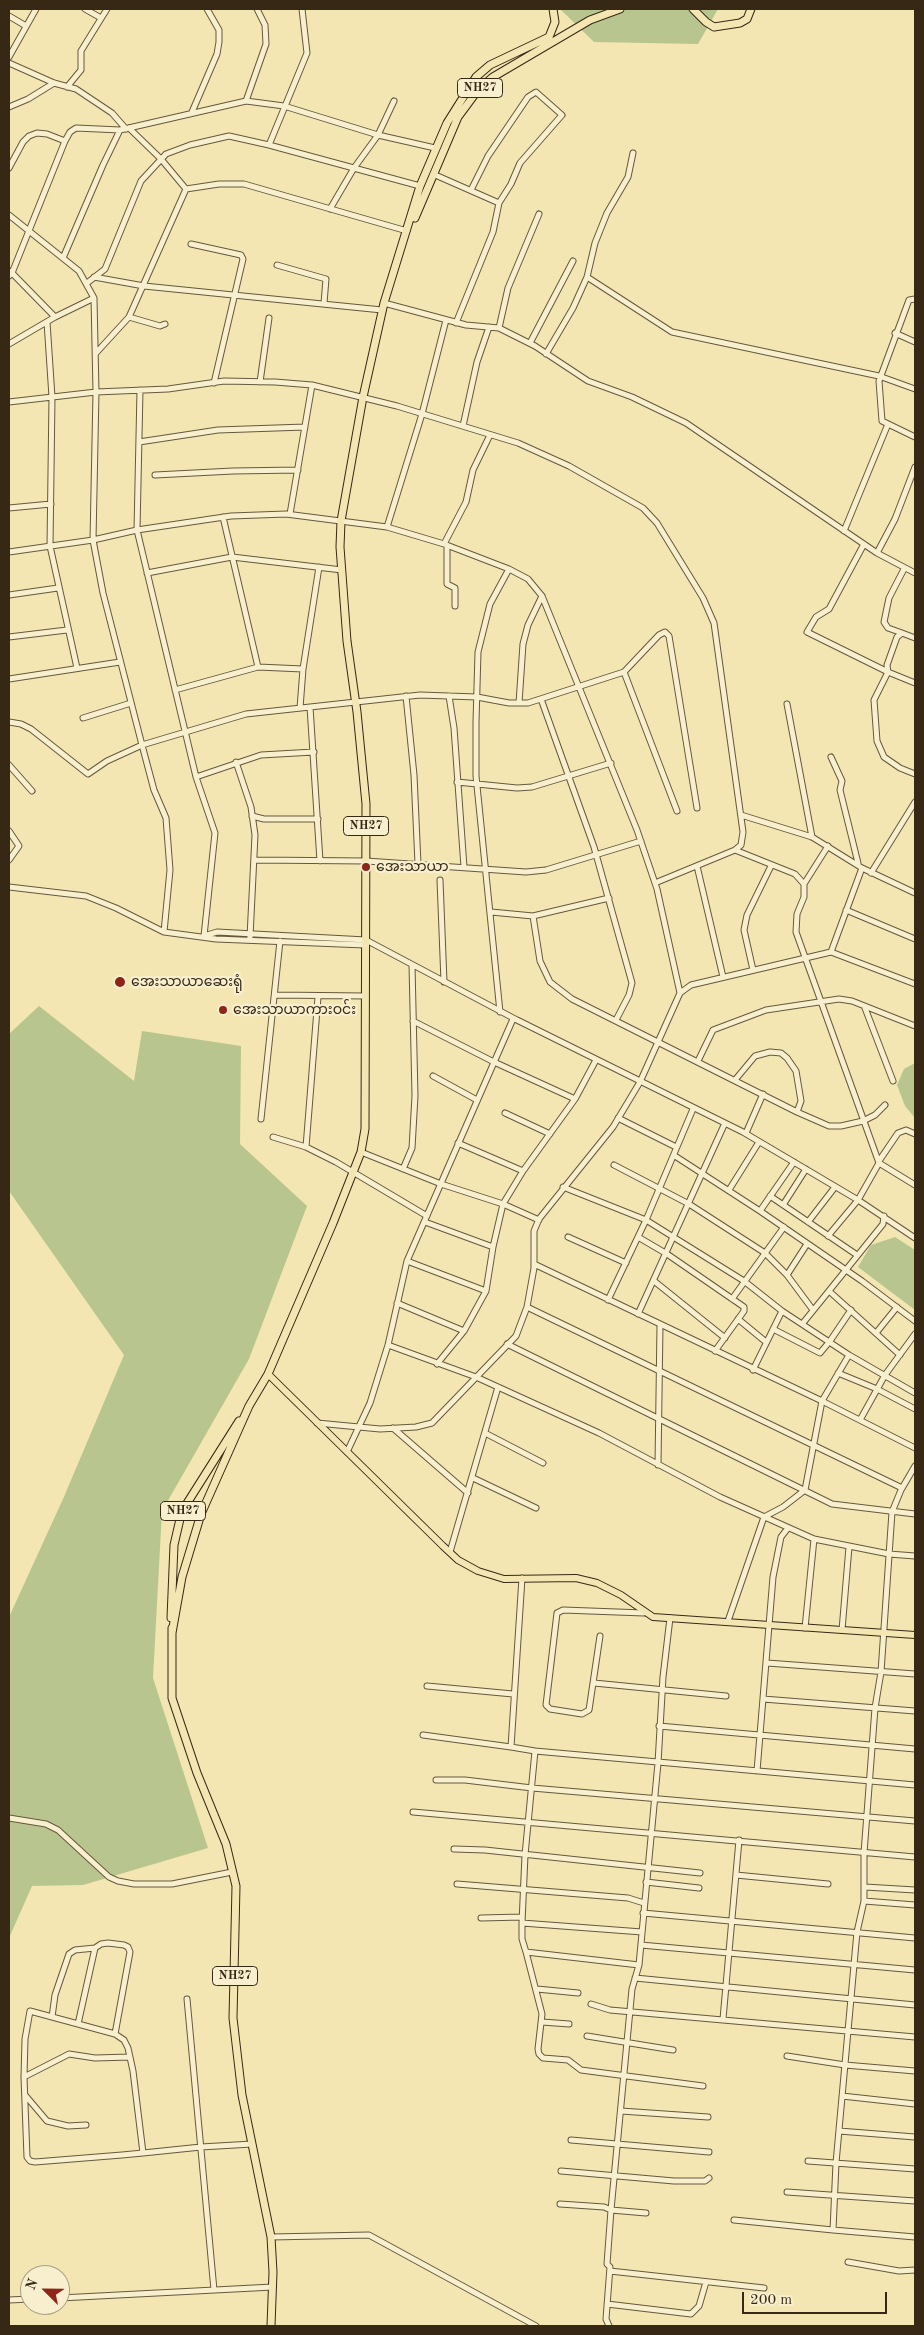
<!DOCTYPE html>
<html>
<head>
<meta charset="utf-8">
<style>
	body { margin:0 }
	#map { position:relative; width:924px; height:2335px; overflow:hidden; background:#f3e6b3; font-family:"Old Standard TT",serif }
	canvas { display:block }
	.frame { position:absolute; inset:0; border:10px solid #372815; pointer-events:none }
	.north { position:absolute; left:20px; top:2265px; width:50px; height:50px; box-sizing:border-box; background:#f7efce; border:1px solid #aa9f84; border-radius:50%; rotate:293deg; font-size:14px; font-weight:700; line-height:20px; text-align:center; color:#372815 }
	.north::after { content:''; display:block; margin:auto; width:18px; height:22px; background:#8f2418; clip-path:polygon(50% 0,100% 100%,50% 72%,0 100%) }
	.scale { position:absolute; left:742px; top:2292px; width:145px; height:22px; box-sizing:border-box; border:2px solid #372815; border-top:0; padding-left:6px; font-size:15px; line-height:18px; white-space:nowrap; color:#372815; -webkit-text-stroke:4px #f7efce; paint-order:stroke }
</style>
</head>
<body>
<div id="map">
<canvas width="924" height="2335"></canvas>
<div class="frame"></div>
<div class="north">N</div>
<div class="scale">200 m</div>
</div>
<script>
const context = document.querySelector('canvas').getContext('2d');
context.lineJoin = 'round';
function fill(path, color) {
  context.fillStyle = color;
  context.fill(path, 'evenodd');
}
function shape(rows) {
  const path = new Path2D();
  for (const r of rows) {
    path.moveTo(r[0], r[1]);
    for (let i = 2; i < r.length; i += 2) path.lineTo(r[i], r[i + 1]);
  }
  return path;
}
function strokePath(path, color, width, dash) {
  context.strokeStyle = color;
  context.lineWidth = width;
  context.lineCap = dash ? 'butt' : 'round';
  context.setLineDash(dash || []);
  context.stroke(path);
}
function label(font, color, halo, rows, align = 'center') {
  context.font = font + ' "Old Standard TT","Noto Sans Myanmar",serif';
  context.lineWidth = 4.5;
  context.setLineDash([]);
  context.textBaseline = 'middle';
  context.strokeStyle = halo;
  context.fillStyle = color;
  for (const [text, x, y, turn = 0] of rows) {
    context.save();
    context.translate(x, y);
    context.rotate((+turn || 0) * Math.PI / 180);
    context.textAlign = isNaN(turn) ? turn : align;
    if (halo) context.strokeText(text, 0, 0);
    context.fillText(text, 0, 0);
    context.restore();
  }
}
const green = shape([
	[560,9,718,9,698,44,594,42],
	[39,1006,134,1081,142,1031,241,1046,240,1144,307,1206,249,1359,162,1511,153,1678,208,1848,83,1885,32,1886,9,1938,9,1617,63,1499,124,1355,9,1191,9,1034],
	[915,1063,915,1118,905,1106,897,1085,904,1069],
	[895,1237,915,1250,915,1310,858,1267,871,1245]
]);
const minor = shape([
	[85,9,101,18],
	[9,16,26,26],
	[9,57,36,9],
	[9,63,54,83,76,89,112,113,126,129],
	[67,87,81,70,81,51,107,9],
	[246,101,266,44,265,25,257,9],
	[9,107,28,99,54,83],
	[192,112,217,54,219,42,219,30,207,9],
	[129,128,161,159,186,189],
	[269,145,307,53,302,9],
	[9,168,23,142,29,136,37,133,47,134,65,141],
	[433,174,499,203,493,232,456,323],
	[471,190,488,156,528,97,536,92,562,115,520,163,511,184,499,203],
	[330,209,354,168,378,135,394,101],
	[9,215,79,271,94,298,96,392,93,540,103,593,142,745,154,790,166,818,170,870,164,932],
	[191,244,241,255,243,259,214,383],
	[63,258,103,165,120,130],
	[277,265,326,279,324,303],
	[9,271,12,273,9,276],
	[94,277,144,286,382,310],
	[587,277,672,332,879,376,915,389],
	[87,283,105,269,141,181,166,154,190,145,229,136,269,145,420,186],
	[915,299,909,300,879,381,882,421,915,437],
	[384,303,466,325,499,328,535,346,588,381,632,397,686,423,877,553,915,573],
	[55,317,12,273,65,141,70,132,76,128,120,130,246,101,284,106,378,135,435,148],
	[129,317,160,326,165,324],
	[47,322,52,397,50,546,77,668],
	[499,328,508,288,539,214],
	[895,333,915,342],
	[530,343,573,261],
	[9,344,55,317,94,298],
	[96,353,129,317,186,189,219,184,244,184,407,231],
	[546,354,573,308,587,277,595,243,607,213,628,177,633,153],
	[260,382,269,318],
	[140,390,137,530,196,777,215,833,204,936],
	[9,402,96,392,168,389,224,381,275,382,312,385,397,406,518,443,569,466,643,508,657,523,703,598,714,623,743,832,741,845,735,850,655,883],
	[463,426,477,362,489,327],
	[139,442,218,430,305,427],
	[155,475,233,471,298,470],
	[9,508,51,504],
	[290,514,312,385],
	[223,517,258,667],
	[387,527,422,414,446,320],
	[844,531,888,424],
	[444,544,466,502,473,470,490,435],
	[864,544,829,609,816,617,807,632,888,672,874,700,877,741,884,757,900,768,915,774],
	[447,545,447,584,455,588,455,606],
	[9,552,93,540,137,530,231,516,286,514,387,527,444,544,509,569,528,579,542,596,637,830,657,889,680,993],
	[877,553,895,519,915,467],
	[147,573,232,557,342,570],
	[9,595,58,588],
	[902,633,888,628,884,622,889,598,904,569],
	[9,637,67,630],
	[915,638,902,633,897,637,887,665,888,672,915,683],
	[624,672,659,635,665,632,669,636,697,808],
	[9,679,120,662],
	[175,690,258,667,303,669],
	[406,696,414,775,418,864],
	[449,696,454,728,464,867],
	[541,699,594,847,632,983,629,995,616,1020],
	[519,703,523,644,528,625,542,596],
	[787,704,812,837],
	[310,707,320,861],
	[300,708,303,669,319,567],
	[83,718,131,703],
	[9,722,21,724,31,729,88,774,107,761,142,745,246,714,420,695,477,697,509,703,528,703,624,672,677,811],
	[831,757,842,781,840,790,858,863],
	[236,762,251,807,255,835,250,937],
	[9,765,32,791],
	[196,777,261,755,314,752],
	[457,782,517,788,532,787,611,763],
	[741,815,812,837,862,868,831,952],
	[252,816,264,819,318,819],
	[9,831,19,846,9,860],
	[735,850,795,874,804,884,804,897,797,914,796,932,879,1163,858,1200,828,1236],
	[256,860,366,861,526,872,546,870,641,841],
	[697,866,723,977],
	[862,868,915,893],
	[871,873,915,802],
	[440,880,444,982],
	[804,884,828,846],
	[9,887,86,896,116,908,164,932,216,939,365,945],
	[846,910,915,939],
	[491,912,533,916,609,898],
	[533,916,540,961,550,982,572,999,797,1112,829,1126,841,1126,863,1121,875,1115,885,1105],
	[204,936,217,932,366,940,517,1020,743,1132,858,1200,915,1238],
	[753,970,744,930,747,915,771,866],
	[275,995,365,996],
	[865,1008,893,1081],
	[500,1012,476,776,476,722,478,652,490,604,509,569],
	[413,1021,494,1062,575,1099],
	[698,1061,713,1030,766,1010,839,999,852,1001,915,1026],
	[433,1076,477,1100],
	[735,1080,755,1056,770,1052,781,1053,787,1058,796,1071,801,1101,797,1112],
	[505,1113,550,1134],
	[618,1118,676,1147],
	[261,1119,280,941],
	[746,1133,763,1094],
	[273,1137,306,1147,336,1162,427,1216],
	[458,1143,523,1171],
	[306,1147,318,997],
	[361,1152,441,1184,503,1204,539,1220],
	[675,1156,760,1211,862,1281,915,1321],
	[879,1161,898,1133,906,1130,915,1134],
	[879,1163,915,1185],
	[614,1165,689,1204,765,1253,787,1275,807,1244],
	[403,1169,412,1148,415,1096,412,965],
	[563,1187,646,1220,744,1281,782,1311,849,1355,915,1393],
	[729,1190,759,1142],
	[770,1196,857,1255],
	[783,1205,806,1169],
	[760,1211,794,1162],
	[425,1222,493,1247],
	[808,1222,835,1187],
	[568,1237,626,1263],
	[638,1237,667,1254,744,1307,744,1311,715,1351],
	[407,1261,486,1291],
	[534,1264,822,1401,915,1448],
	[787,1275,813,1310],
	[654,1281,725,1338],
	[829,1291,900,1355],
	[732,1299,784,1227],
	[608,1300,646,1220,693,1109],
	[397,1303,464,1331],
	[527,1307,902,1488],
	[638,1314,725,1123],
	[738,1319,766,1342],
	[803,1323,883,1224,884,1216],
	[773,1329,820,1353,830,1341,851,1310],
	[876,1333,897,1307],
	[507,1344,832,1504,915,1514],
	[388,1345,476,1377,599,1433,720,1497,814,1539,889,1554,915,1556],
	[437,1364,464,1331,486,1291,493,1247,503,1204,523,1171,575,1099,596,1060],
	[753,1370,782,1311],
	[838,1373,877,1389,915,1409],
	[860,1420,885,1375,915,1334],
	[317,1423,380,1429,416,1427,432,1423,516,1336,527,1307,534,1268,534,1231,539,1219,613,1127,640,1082,680,993,691,985,831,952,915,984],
	[393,1428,468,1493],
	[485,1433,543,1463],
	[347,1452,370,1403,388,1345,407,1261,513,1019],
	[658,1465,660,1325],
	[915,1466,901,1490,892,1512,881,1672,875,1708,864,1853,864,1901,857,1932,836,2163,833,2230,915,2237],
	[473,1478,536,1508],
	[450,1552,498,1387],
	[522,1578,511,1747,535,1751,525,1855,522,1923,522,1939,526,1952,639,1965],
	[728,1621,764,1517,783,1507,805,1490,822,1401,849,1355],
	[805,1628,814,1539],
	[842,1630,849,1547],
	[600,1636,589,1710,582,1714,550,1709,546,1705,557,1613,563,1610,644,1613],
	[767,1663,915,1674],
	[594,1683,726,1696],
	[427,1686,513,1694],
	[763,1699,915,1711],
	[659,1726,915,1749],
	[423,1735,511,1747],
	[535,1751,915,1785],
	[757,1771,773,1577,781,1537,788,1528],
	[436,1780,465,1780,532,1788,915,1821],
	[413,1812,915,1857],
	[9,1818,46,1824,58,1830,109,1877,118,1881,134,1884,172,1884,232,1872],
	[454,1849,485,1850,700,1873],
	[736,1875,828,1884],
	[646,1882,699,1888],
	[457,1884,628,1898,644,1903],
	[865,1887,915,1890],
	[864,1901,915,1905],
	[643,1913,915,1938],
	[481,1918,522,1917],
	[522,1923,642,1932],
	[641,1945,915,1970],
	[526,1952,542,2014,538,2049,539,2054,543,2058,568,2060,581,2070,703,2086],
	[635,1978,915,2005],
	[537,1989,578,1993],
	[187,1999,214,2290],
	[591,2004,610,2010,915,2037],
	[52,2017,55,1995,69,1954,75,1950,95,1948,101,1944,108,1943,124,1945,128,1947,130,1952,115,2034],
	[723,2019,739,1840],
	[542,2022,569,2024],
	[78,2024,95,1948],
	[587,2036,673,2050],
	[787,2056,845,2065,915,2071],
	[24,2077,69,2054,95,2058,130,2057],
	[25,2095,47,2121,68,2126,86,2125],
	[842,2096,915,2104],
	[621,2111,708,2117],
	[839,2131,915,2137],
	[571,2140,709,2152],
	[143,2153,133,2071,128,2048,124,2040,115,2034,30,2011,25,2039,24,2077,27,2157,30,2161,35,2162,122,2155,143,2153,201,2147,252,2144],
	[808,2161,915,2169],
	[561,2171,674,2181,705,2181,709,2178],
	[787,2192,915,2201],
	[560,2204,604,2207,611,2210,646,2213],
	[734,2220,833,2230],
	[271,2237,369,2235,536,2326],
	[848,2262,899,2271,915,2270],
	[610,2271,764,2288],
	[60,2298,273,2287],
	[9,2300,30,2299],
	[607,2304,691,2314,699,2306,706,2282],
	[609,2326,606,2319,610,2267,607,2264,611,2210,632,1989,639,1965,658,1763,663,1677,670,1618]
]);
const major = shape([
	[268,1374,443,1546,458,1560,478,1571,504,1579,576,1578,597,1583,621,1595,653,1617,915,1635]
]);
const highway = shape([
	[693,9,706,22,714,27,740,23,747,19,751,9],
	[415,218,458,117,478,90,493,77,590,20,620,9],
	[171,1618,174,1545,180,1519,184,1508,239,1421],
	[172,1628,172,1698,197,1773,226,1844,236,1886,233,2018,242,2095,271,2237,273,2272,271,2326],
	[172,1633,182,1577,201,1514,249,1406,268,1374,333,1223,361,1152,365,1129,366,804,357,712,347,641,340,547,341,521,363,397,384,303,420,186,447,123,476,77,490,65,549,37,555,22,553,9]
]);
const markers = [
	[366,867,5,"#8f2418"],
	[120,982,6,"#8f2418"],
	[223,1010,5,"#8f2418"]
];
const shields = [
	[480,88,45],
	[366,826,45],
	[183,1511,45],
	[235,1976,45]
];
const shieldNames = [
	["NH27",480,88],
	["NH27",366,826],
	["NH27",183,1511],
	["NH27",235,1976]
];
const poiNames = [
	["အေးသာယာ",376,867],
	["အေးသာယာဆေးရုံ",131,982],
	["အေးသာယာကားဝင်း",233,1010]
];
fill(green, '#b9c58e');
strokePath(minor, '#66583c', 7);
strokePath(major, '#372815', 8);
strokePath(highway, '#372815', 9);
strokePath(minor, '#f7efce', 5);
strokePath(major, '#f3e6b3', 6);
strokePath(highway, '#f3e6b3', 7);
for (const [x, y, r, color] of markers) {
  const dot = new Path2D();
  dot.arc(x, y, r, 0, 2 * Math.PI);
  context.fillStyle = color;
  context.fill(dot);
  strokePath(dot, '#f7efce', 2);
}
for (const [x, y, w] of shields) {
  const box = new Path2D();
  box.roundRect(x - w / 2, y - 9.5, w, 19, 4);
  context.fillStyle = '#f7efce';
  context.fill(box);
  strokePath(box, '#372815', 1);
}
label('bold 12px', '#372815', null, shieldNames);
label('14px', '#372815', '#f7efce', poiNames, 'left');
</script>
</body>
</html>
